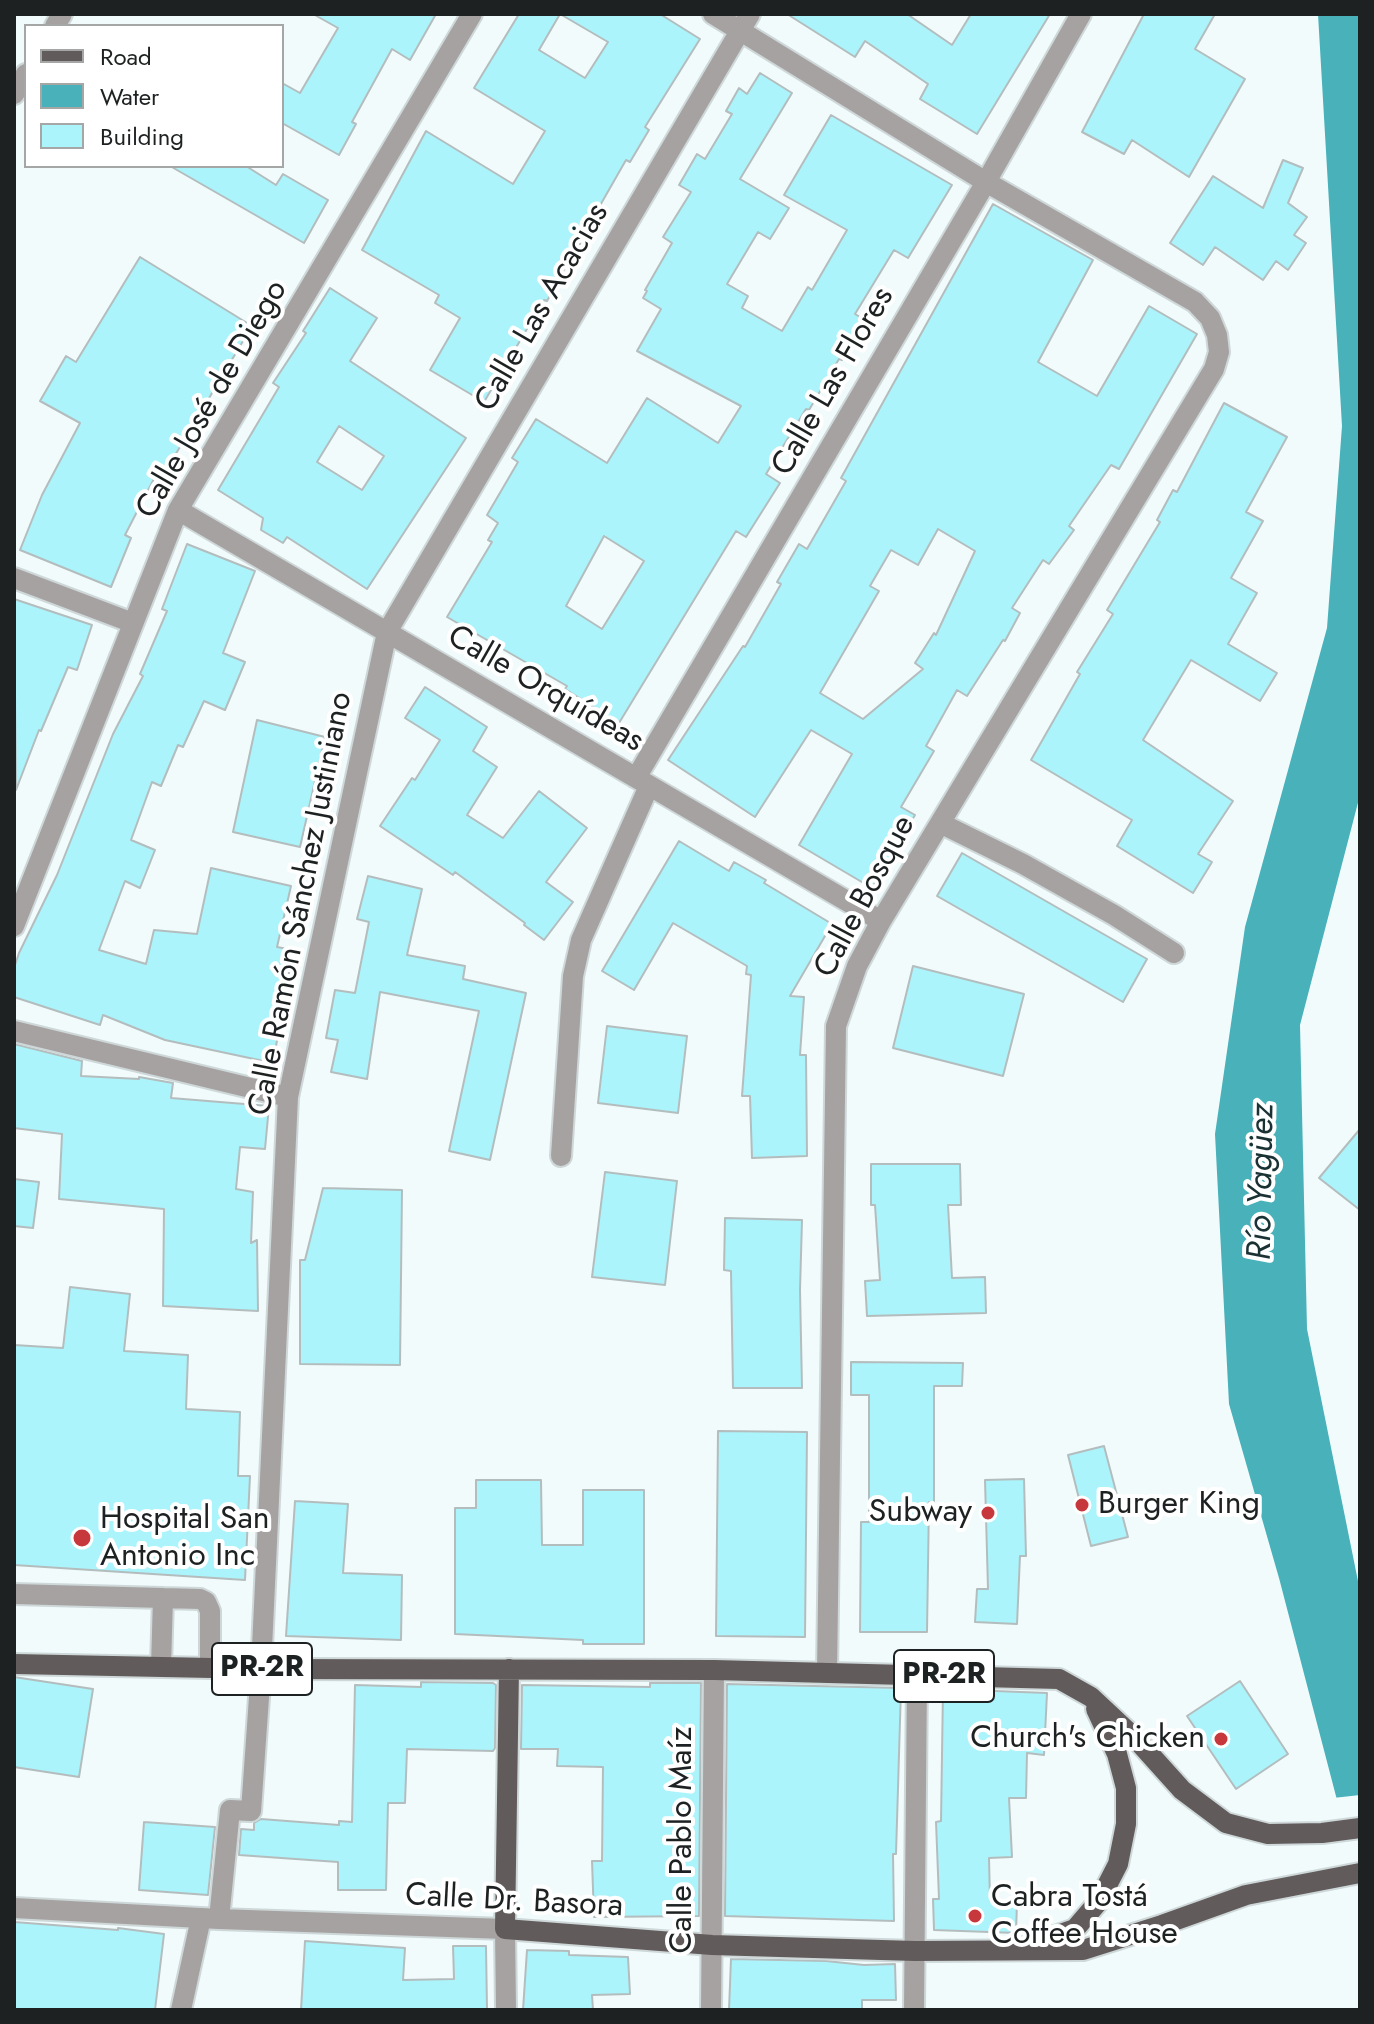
<!DOCTYPE html>
<html>
<head>
<meta charset="utf-8">
<style>
	body { margin:0 }
	#map { position:relative; width:1374px; height:2024px; overflow:hidden; background:#f1fbfc; font-family:Jost,sans-serif }
	canvas { display:block }
	.frame { position:absolute; inset:0; border:16px solid #1d2121; pointer-events:none }
	.legend { position:absolute; left:24px; top:24px; width:260px; height:144px; box-sizing:border-box; background:#fff; border:2px solid #a5a6a6; margin:0; padding:10px 14px; list-style:none; font-size:24px; color:#1d2121 }
	.legend li { display:flex; align-items:center; gap:16px; height:40px }
	.legend b { width:40px; border:2px solid #a5a6a6 }
</style>
</head>
<body>
<div id="map">
<canvas width="1374" height="2024"></canvas>
<div class="frame"></div>
<ul class="legend">
<li><b style="height:10px;background:#625b5b"></b>Road</li>
<li><b style="height:22px;background:#48b1ba"></b>Water</li>
<li><b style="height:22px;background:#abf4fb"></b>Building</li>
</ul>
</div>
<script>
const context = document.querySelector('canvas').getContext('2d');
context.lineJoin = 'round';
function fill(path, color) {
  context.fillStyle = color;
  context.fill(path, 'evenodd');
}
function shape(rows) {
  const path = new Path2D();
  for (const r of rows) {
    path.moveTo(r[0], r[1]);
    for (let i = 2; i < r.length; i += 2) path.lineTo(r[i], r[i + 1]);
  }
  return path;
}
function strokePath(path, color, width, dash) {
  context.strokeStyle = color;
  context.lineWidth = width;
  context.lineCap = dash ? 'butt' : 'round';
  context.setLineDash(dash || []);
  context.stroke(path);
}
function label(font, color, halo, rows, align = 'center') {
  context.font = font + ' Jost,sans-serif';
  context.lineWidth = 8;
  context.setLineDash([]);
  context.textBaseline = 'middle';
  context.strokeStyle = halo;
  context.fillStyle = color;
  for (const [text, x, y, turn = 0] of rows) {
    context.save();
    context.translate(x, y);
    context.rotate((+turn || 0) * Math.PI / 180);
    context.textAlign = isNaN(turn) ? turn : align;
    if (halo) context.strokeText(text, 0, 0);
    context.fillText(text, 0, 0);
    context.restore();
  }
}
const water = shape([
	[1318,14,1360,14,1360,795,1300,1025,1307,1329,1360,1591,1360,1888,1279,1578,1229,1404,1215,1134,1245,927,1327,628,1342,426]
]);
const pier = shape([
	[1360,1795,1360,1892,1356,1889,1333,1798]
]);
const building = shape([
	[313,14,436,14,410,60,392,49,352,122,356,124,339,155,282,123,282,83,300,93,338,28,313,14],
	[519,14,560,14,539,50,585,78,608,42,560,14,660,14,700,39,645,127,649,130,630,162,626,160,598,209,601,211,567,264,547,301,544,300,484,402,430,370,460,318,435,303,439,295,362,250,426,131,513,184,545,131,474,88,519,14],
	[787,14,907,14,952,45,971,14,1050,14,977,134,920,99,928,84,865,41,855,57,787,14],
	[1144,14,1215,14,1195,49,1245,79,1189,177,1132,140,1124,154,1082,132,1144,14],
	[760,73,792,93,740,179,789,208,770,239,758,232,727,284,748,296,742,308,782,331,808,287,812,290,847,230,784,195,831,115,952,185,908,258,894,250,855,314,865,320,842,360,839,359,809,410,806,409,766,474,780,483,746,537,736,531,619,723,565,689,567,686,447,617,492,542,488,540,498,523,487,515,518,462,512,458,536,419,607,463,647,398,718,443,741,406,637,351,661,309,643,298,647,291,645,290,672,243,663,237,691,192,679,185,697,154,705,159,732,114,726,111,739,88,747,94,760,73],
	[604,536,644,561,602,629,566,606,604,536],
	[1283,160,1303,168,1288,203,1307,217,1294,235,1306,243,1288,270,1276,261,1263,280,1215,247,1203,265,1170,243,1213,176,1263,208,1283,160],
	[170,166,246,166,276,185,283,174,328,200,304,243,170,166],
	[993,204,1093,260,1038,362,1097,396,1149,306,1197,334,1119,469,1111,465,1069,526,1074,530,1049,564,1043,560,1012,608,1020,613,1005,641,1003,640,967,696,957,690,926,746,934,751,901,807,915,815,872,888,799,845,852,754,811,730,755,817,668,760,743,646,745,647,781,584,777,582,799,544,807,549,846,481,841,478,993,204],
	[938,529,975,551,936,635,934,633,915,663,923,669,863,719,820,693,879,591,870,586,891,550,918,565,938,529],
	[140,257,252,326,165,472,159,469,125,535,131,538,111,587,20,550,42,495,80,423,40,401,66,356,76,362,140,257],
	[330,288,377,318,350,361,466,438,367,589,287,537,283,543,261,530,263,518,218,490,279,387,273,383,306,333,303,331,330,288],
	[339,426,384,456,362,490,317,462,339,426],
	[1224,403,1287,437,1246,512,1263,521,1231,578,1257,593,1228,644,1277,673,1260,701,1191,660,1143,740,1233,801,1198,854,1212,862,1193,893,1117,846,1132,820,1031,760,1080,674,1077,672,1113,614,1107,610,1160,522,1157,520,1173,490,1177,492,1224,403],
	[187,544,255,571,223,653,245,662,225,710,204,701,183,747,178,745,161,786,152,782,131,840,155,850,140,888,125,881,99,950,146,964,154,930,197,934,211,868,291,886,277,947,293,950,273,1063,165,1040,103,1015,100,1025,14,997,14,968,19,953,57,875,113,734,143,676,140,674,167,611,162,609,187,544],
	[14,599,92,625,77,670,68,667,41,731,39,730,16,790,14,599],
	[425,687,487,727,473,751,497,767,467,815,503,838,539,791,587,828,546,882,573,902,544,940,524,925,525,923,455,872,453,875,380,826,412,778,415,780,440,740,405,718,425,687],
	[257,720,325,737,300,847,233,832,257,720],
	[679,841,729,871,734,862,766,880,764,883,832,924,790,996,804,997,800,1055,806,1055,807,1156,752,1158,750,1096,742,1096,751,975,746,974,747,966,673,923,634,990,602,971,679,841],
	[962,853,1147,959,1123,1002,937,896,962,853],
	[368,876,422,889,407,955,465,966,463,979,526,993,490,1160,449,1151,479,1011,380,992,367,1079,331,1072,338,1040,326,1038,335,990,355,993,369,922,357,919,368,876],
	[913,966,1024,994,1003,1076,893,1048,913,966],
	[607,1026,687,1036,678,1113,598,1103,607,1026],
	[14,1044,82,1061,81,1076,139,1079,139,1077,173,1083,171,1098,269,1106,265,1149,240,1147,236,1189,253,1192,251,1243,257,1240,258,1311,163,1306,164,1209,59,1199,62,1134,14,1128,14,1044],
	[1360,1129,1360,1210,1319,1178,1360,1129],
	[871,1164,960,1164,961,1205,948,1205,952,1278,985,1277,986,1313,867,1316,865,1281,880,1280,875,1205,871,1205,871,1164],
	[605,1172,677,1181,665,1285,592,1277,605,1172],
	[14,1179,39,1182,33,1228,14,1226,14,1179],
	[323,1188,402,1190,400,1365,300,1364,300,1260,305,1260,323,1188],
	[725,1218,802,1220,800,1290,802,1388,733,1388,731,1271,724,1270,725,1218],
	[70,1287,130,1294,124,1351,188,1355,186,1409,240,1412,238,1476,250,1476,245,1580,14,1565,14,1345,63,1348,70,1287],
	[851,1362,963,1363,962,1386,934,1386,934,1502,929,1502,927,1632,860,1632,861,1522,869,1522,869,1395,851,1395,851,1362],
	[718,1431,807,1432,805,1637,716,1636,718,1431],
	[1104,1446,1128,1537,1091,1546,1068,1455,1104,1446],
	[1024,1479,1026,1556,1020,1556,1017,1624,975,1622,977,1589,988,1589,985,1480,1024,1479],
	[476,1480,541,1480,542,1545,583,1545,583,1490,644,1490,644,1644,583,1644,583,1640,455,1634,455,1508,476,1508,476,1480],
	[295,1501,348,1504,343,1573,402,1575,401,1640,286,1636,295,1501],
	[14,1677,93,1689,79,1777,14,1767,14,1677],
	[1240,1681,1288,1754,1236,1789,1187,1716,1240,1681],
	[421,1682,493,1683,496,1685,495,1748,493,1751,407,1749,405,1803,388,1803,386,1890,338,1890,338,1862,239,1855,241,1829,254,1830,254,1823,261,1819,339,1825,339,1821,352,1822,355,1685,421,1687,421,1682],
	[650,1683,701,1683,699,1916,594,1917,592,1861,602,1861,603,1767,557,1766,558,1749,521,1749,522,1685,650,1687,650,1683],
	[727,1684,901,1688,896,1854,893,1854,894,1921,725,1916,727,1684],
	[943,1689,1047,1693,1044,1755,1027,1753,1026,1798,1009,1798,1012,1857,989,1858,990,1901,1017,1902,1016,1933,934,1930,933,1899,939,1899,936,1822,941,1821,943,1689],
	[144,1822,215,1827,208,1895,139,1890,144,1822],
	[14,1922,118,1930,118,1928,164,1934,155,2010,14,2010,14,1922],
	[305,1941,405,1948,403,1980,454,1979,453,1946,486,1946,487,2010,301,2010,305,1941],
	[527,1950,569,1951,569,1955,628,1957,630,1994,592,1995,593,2010,523,2010,527,1950],
	[731,1959,826,1961,864,1965,895,1964,896,2000,862,2000,862,2010,729,2010,731,1959]
]);
const minor = shape([
	[713,14,986,182,1195,302,1210,318,1217,335,1219,352,1214,369,881,921,857,966,836,1026,827,1673],
	[55,26,62,14],
	[14,94,26,74],
	[178,510,881,921],
	[14,578,133,623],
	[636,778,986,182,1081,14],
	[940,823,1023,864,1114,915,1174,953],
	[14,926,178,510,472,14],
	[14,1031,288,1097],
	[561,1156,573,976,581,940,649,786],
	[14,1594,200,1599,206,1602,210,1611,210,1667],
	[161,1666,163,1598],
	[14,1908,219,1919,505,1929,506,2010],
	[219,1919,230,1810,251,1811,261,1669,288,1097,387,632,750,14],
	[181,2010,201,1918],
	[711,2010,714,1670],
	[914,2010,917,1675]
]);
const major = shape([
	[14,1664,261,1669,714,1670,1059,1679,1091,1697,1137,1740,1182,1790,1226,1823,1268,1834,1322,1833,1360,1828],
	[509,1669,505,1929,712,1945,915,1951,1083,1950,1162,1925,1246,1895,1360,1873],
	[1029,1945,1075,1929,1099,1901,1118,1864,1126,1824,1126,1788,1117,1754,1096,1709]
]);
const markers = [
	[1082,1505,8,"#c7383d"],
	[988,1513,8,"#c7383d"],
	[82,1538,10,"#c7383d"],
	[1221,1739,8,"#c7383d"],
	[975,1916,8,"#c7383d"]
];
const shields = [
	[262,1669,100],
	[944,1676,100]
];
const shieldNames = [
	["PR-2R",262,1669],
	["PR-2R",944,1676]
];
const streetNames = [
	["Calle Las Acacias",543,308,-60],
	["Calle Las Flores",834,382,-60],
	["Calle José de Diego",213,400,-60],
	["Calle Orquídeas",545,690,30],
	["Calle Bosque",866,897,-62],
	["Calle Ramón Sánchez Justiniano",302,904,-79],
	["Calle Pablo Maíz",683,1840,-90],
	["Calle Dr. Basora",514,1902,3]
];
const poiNames = [
	["Burger King",1098,1505],
	["Subway",972,1513,"right"],
	["Hospital San",100,1520],
	["Antonio Inc",100,1557],
	["Church's Chicken",1205,1739,"right"],
	["Cabra Tostá",991,1898],
	["Coffee House",991,1935]
];
const waterNames = [
	["Río Yagüez",1263,1182,-89]
];
fill(water, '#48b1ba');
fill(pier, '#f1fbfc');
fill(building, '#abf4fb');
strokePath(building, '#b4bdbe', 2);
strokePath(minor, '#cfd8d9', 24);
strokePath(major, '#cfd8d9', 24);
strokePath(minor, '#a6a2a2', 20);
strokePath(major, '#625b5b', 20);
for (const [x, y, r, color] of markers) {
  const dot = new Path2D();
  dot.arc(x, y, r, 0, 2 * Math.PI);
  context.fillStyle = color;
  context.fill(dot);
  strokePath(dot, '#fff', 3);
}
for (const [x, y, w] of shields) {
  const box = new Path2D();
  box.roundRect(x - w / 2, y - 26, w, 52, 6);
  context.fillStyle = '#fff';
  context.fill(box);
  strokePath(box, '#1d2121', 2);
}
label('bold 30px', '#1d2121', null, shieldNames);
label('32px', '#1d2121', '#fff', streetNames);
label('32px', '#1d2121', '#fff', poiNames, 'left');
label('italic 34px', '#1a3234', '#fff', waterNames);
</script>
</body>
</html>
